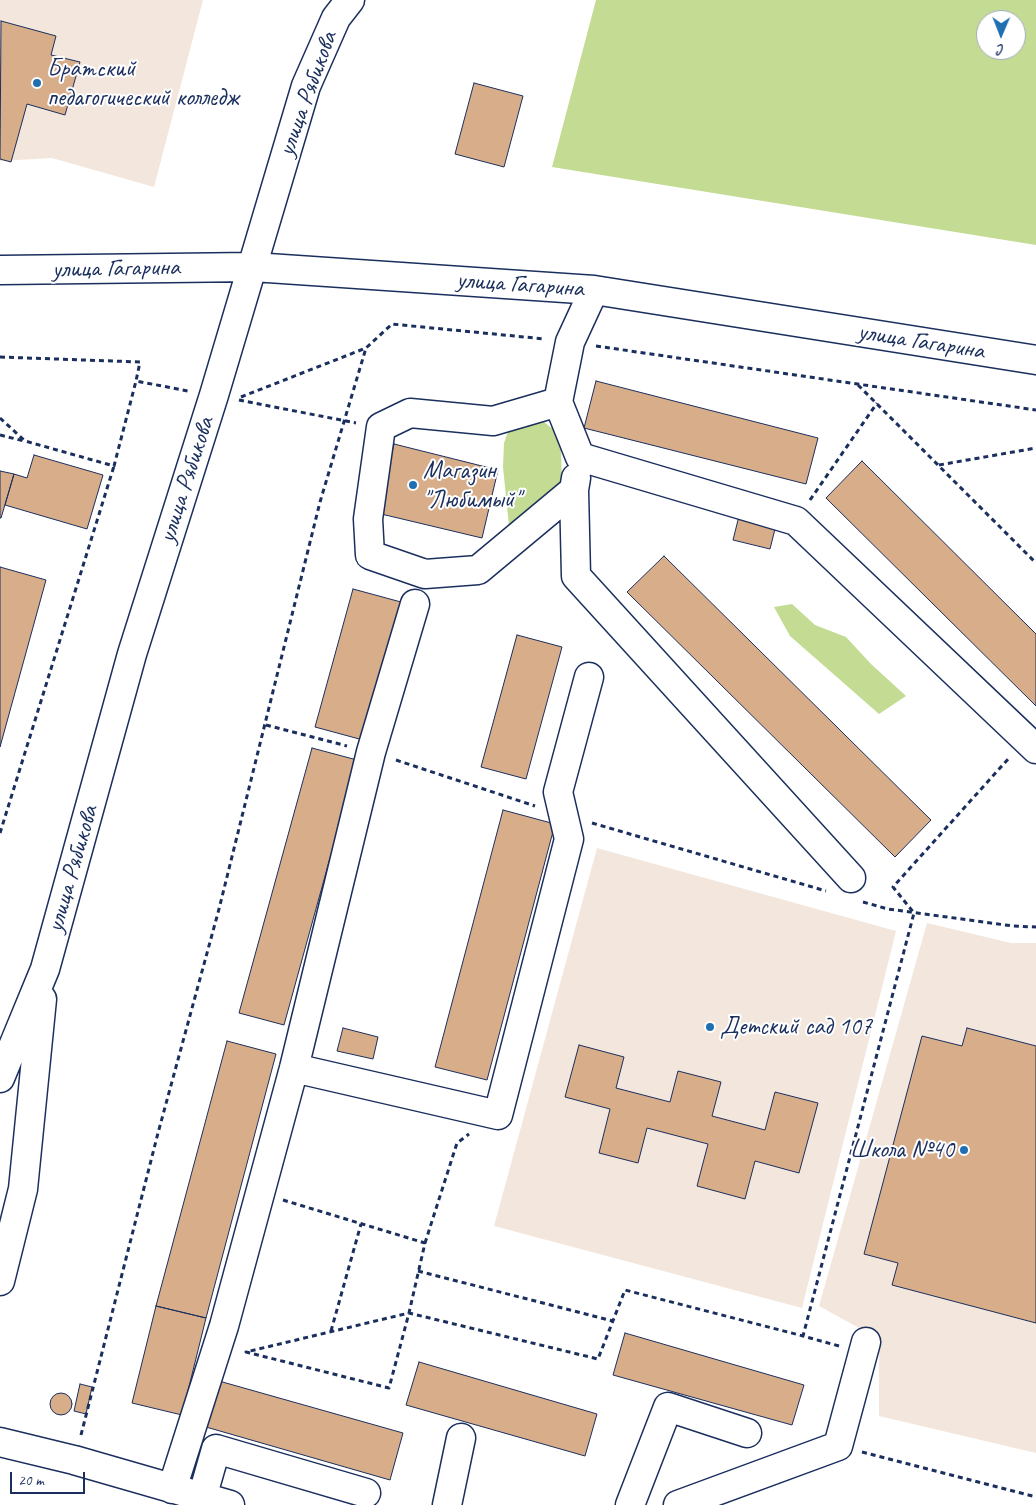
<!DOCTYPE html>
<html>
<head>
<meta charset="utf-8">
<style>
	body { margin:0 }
	#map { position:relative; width:1036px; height:1505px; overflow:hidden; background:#fff; font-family:Caveat,sans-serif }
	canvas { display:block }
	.north { position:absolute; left:976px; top:10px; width:50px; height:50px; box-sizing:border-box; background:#fff; border:1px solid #a4acbf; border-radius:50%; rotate:181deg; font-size:14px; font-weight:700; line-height:20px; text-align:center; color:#1b2f5e }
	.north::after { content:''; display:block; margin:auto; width:18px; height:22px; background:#1f6fb2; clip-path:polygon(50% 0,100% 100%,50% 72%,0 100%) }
	.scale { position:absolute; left:10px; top:1472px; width:75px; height:22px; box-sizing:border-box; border:2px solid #1b2f5e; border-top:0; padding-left:6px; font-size:15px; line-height:18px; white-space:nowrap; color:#1b2f5e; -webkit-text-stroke:4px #fff; paint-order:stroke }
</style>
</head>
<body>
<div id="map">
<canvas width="1036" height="1505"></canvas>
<div class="north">С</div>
<div class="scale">20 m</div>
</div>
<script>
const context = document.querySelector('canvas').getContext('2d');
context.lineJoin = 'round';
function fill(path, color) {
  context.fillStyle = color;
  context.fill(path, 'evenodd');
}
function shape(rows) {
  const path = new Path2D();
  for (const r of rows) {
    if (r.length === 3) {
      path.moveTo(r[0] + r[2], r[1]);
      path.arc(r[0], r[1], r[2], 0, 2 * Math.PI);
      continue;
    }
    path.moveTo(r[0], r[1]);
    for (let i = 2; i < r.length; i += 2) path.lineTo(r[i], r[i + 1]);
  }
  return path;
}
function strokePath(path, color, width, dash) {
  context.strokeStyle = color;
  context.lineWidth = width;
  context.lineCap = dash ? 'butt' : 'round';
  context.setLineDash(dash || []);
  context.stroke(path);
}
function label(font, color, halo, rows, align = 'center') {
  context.font = font + ' Caveat,sans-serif';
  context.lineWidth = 4;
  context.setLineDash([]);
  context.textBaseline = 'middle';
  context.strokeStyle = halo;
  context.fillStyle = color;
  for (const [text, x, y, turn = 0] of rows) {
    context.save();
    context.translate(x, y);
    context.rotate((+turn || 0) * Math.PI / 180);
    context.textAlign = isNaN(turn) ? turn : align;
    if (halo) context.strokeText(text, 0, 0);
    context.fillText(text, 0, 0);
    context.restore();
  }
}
const built = shape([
	[0,0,203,0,154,187,52,158,0,161],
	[597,848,896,931,802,1308,494,1226],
	[927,923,1011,943,1036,943,1036,1453,879,1416,879,1339,819,1306]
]);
const green = shape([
	[596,0,1036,0,1036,245,552,167],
	[986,20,1016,20,1016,50,986,50],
	[538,417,554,430,561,447,562,486,509,526,503,467,504,443,510,426],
	[792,604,815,625,846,637,871,664,906,696,879,714,790,636,774,607]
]);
const building = shape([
	[1,21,56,36,51,55,80,62,65,115,27,104,11,162,0,159,1,21],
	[474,83,523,96,504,167,455,154,474,83],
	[596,381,818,438,806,484,584,428,596,381],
	[394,444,498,470,482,538,377,513,394,444],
	[34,455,103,475,87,529,5,505,14,474,27,478,34,455],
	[862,461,1036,634,1036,706,826,498,862,461],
	[0,471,14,474,1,518,0,518,0,471],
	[739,516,776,525,770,549,733,540,739,516],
	[664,556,931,820,895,857,627,592,664,556],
	[0,567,46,580,0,747,0,567],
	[353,589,401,602,363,740,315,727,353,589],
	[517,635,562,647,526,779,481,767,517,635],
	[312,748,357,760,284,1025,239,1013,312,748],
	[503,810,555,824,487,1080,435,1067,503,810],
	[343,1028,378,1037,373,1059,337,1051,343,1028],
	[967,1028,1036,1046,1036,1323,892,1285,898,1263,864,1254,922,1036,962,1046,967,1028],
	[227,1041,276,1054,206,1318,156,1306,227,1041],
	[579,1045,624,1057,616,1088,670,1102,678,1071,721,1082,712,1116,765,1130,775,1092,818,1103,799,1173,755,1161,745,1199,697,1186,708,1144,647,1128,638,1163,599,1153,610,1109,565,1097,579,1045],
	[156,1306,206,1318,182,1415,132,1403,156,1306],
	[625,1333,804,1385,792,1425,613,1375,625,1333],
	[419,1362,597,1414,585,1456,406,1405,419,1362],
	[219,1381,403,1433,390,1480,206,1427,219,1381],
	[80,1384,92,1387,86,1414,74,1411,80,1384],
	[61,1404,11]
]);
const path = shape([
	[596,346,1036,410],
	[0,357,140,362,136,381,188,391],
	[858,385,1036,563],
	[241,397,366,348,392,324,545,339],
	[239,400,356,423],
	[0,418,25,441,114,466,136,381],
	[0,435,24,441],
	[939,465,1036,448],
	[810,500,877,403],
	[266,725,347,746],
	[396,760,535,806],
	[592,823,826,891],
	[0,833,114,466],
	[863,902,888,909,1013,926,1036,927],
	[283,1200,425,1243,409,1313,246,1352,389,1388,409,1313,598,1359,625,1290,803,1336],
	[425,1243,457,1143,469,1134],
	[418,1271,613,1321],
	[331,1331,361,1224],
	[839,1346,803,1336,914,913,893,887,1009,758],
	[81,1435,158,1133,219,909,320,502,366,348],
	[862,1452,1036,1497]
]);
const minor = shape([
	[0,270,253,267,594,290,1036,360],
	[594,290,570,342,558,402,580,457,796,521,1036,749],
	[558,402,493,421,410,413,381,427,368,519,370,555,425,574,478,570,574,490],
	[576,478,574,490,576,576,851,878],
	[294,1068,498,1115,569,839,558,792,589,677],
	[0,1078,45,969,132,654,214,395,306,86,336,18,350,0],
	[0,1281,23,1189,42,999],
	[0,1442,74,1460,230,1505],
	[172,1489,224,1326,294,1068,371,752,415,604],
	[202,1498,216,1449,366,1493],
	[447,1505,461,1438],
	[630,1505,668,1407,747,1433],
	[678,1505,838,1446,866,1342]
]);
const markers = [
	[37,83,5,"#1f6fb2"],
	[413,485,5,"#1f6fb2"],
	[710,1027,5,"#1f6fb2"],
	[964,1150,5,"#1f6fb2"]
];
const poiNames = [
	["Братский",47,69],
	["педагогический колледж",47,98],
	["Магазин",423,471],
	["\"Любимый\"",423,500],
	["Детский сад 107",720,1027],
	["Школа №40",954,1150,"right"]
];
const streetNames = [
	["улица Рябикова",308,94,-70],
	["улица Гагарина",116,269,-1],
	["улица Гагарина",520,285,4],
	["улица Гагарина",921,342,9],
	["улица Рябикова",187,480,-72],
	["улица Рябикова",73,869,-74]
];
fill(built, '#f3e6dc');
fill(green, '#c3db92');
fill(building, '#d8ad89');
strokePath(building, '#1b2f5e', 1);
strokePath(minor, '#1b2f5e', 31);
strokePath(path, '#1b2f5e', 3, [5, 4]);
strokePath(minor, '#fff', 28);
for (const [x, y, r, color] of markers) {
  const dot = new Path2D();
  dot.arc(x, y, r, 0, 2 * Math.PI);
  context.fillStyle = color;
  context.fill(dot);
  strokePath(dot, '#fff', 2);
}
label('25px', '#1b2f5e', '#fff', poiNames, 'left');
label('25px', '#1b2f5e', '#fff', streetNames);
</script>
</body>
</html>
